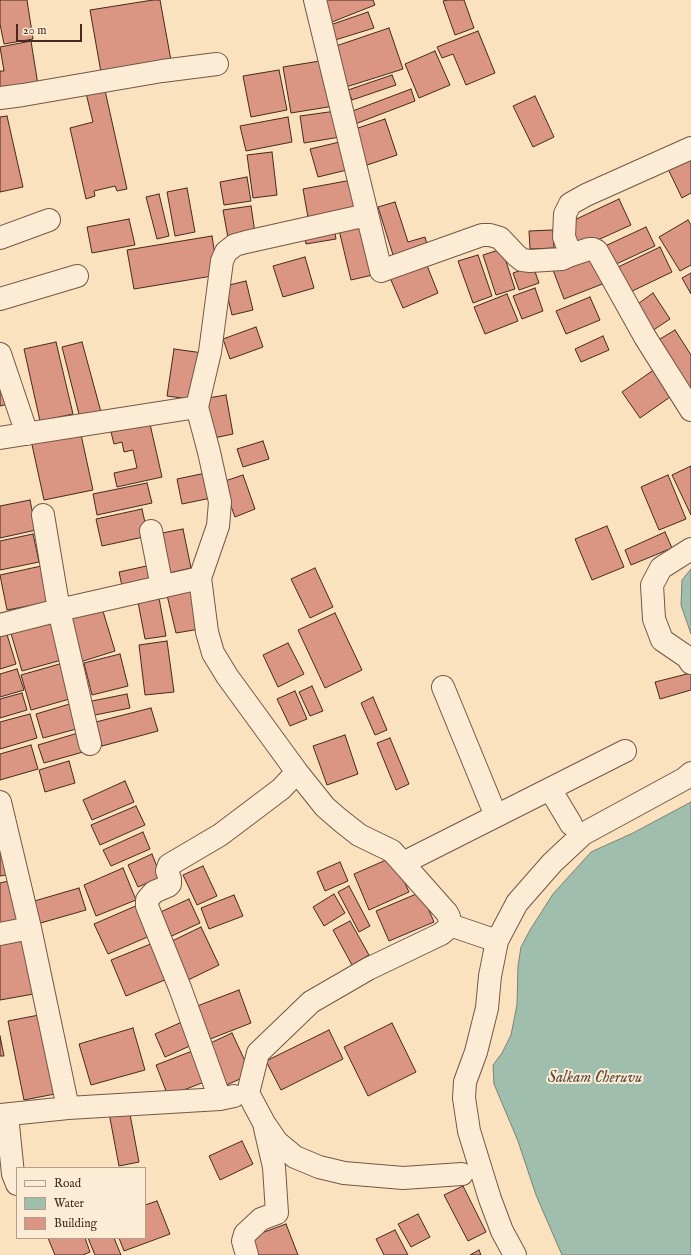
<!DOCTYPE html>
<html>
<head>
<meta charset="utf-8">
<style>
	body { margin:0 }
	#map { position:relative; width:691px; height:1255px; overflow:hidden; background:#fae2bf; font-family:"IM FELL English",serif }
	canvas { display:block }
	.legend { position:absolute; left:16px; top:1167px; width:130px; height:72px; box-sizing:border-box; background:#fcecd5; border:1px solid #b39e8c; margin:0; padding:5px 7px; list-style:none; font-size:12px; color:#46291f }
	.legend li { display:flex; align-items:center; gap:8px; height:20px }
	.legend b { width:20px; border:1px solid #b39e8c }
	.scale { position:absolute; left:16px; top:24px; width:66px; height:18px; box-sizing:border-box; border:2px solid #46291f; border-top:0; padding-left:5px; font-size:12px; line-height:14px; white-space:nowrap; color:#46291f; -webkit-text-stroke:3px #fcecd5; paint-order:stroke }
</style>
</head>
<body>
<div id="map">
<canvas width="691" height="1255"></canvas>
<ul class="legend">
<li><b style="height:5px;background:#fcecd5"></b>Road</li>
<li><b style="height:11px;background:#9fbeae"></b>Water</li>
<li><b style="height:11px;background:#da9682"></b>Building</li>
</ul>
<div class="scale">20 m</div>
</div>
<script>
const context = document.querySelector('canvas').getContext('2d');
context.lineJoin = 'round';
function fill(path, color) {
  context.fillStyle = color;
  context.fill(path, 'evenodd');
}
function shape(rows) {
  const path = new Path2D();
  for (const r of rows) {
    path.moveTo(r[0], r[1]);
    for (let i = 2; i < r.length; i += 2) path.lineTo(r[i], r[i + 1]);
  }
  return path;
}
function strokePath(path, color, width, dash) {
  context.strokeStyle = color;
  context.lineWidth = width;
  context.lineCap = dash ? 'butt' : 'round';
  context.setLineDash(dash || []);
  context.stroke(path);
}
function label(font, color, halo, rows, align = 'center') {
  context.font = font + ' "IM FELL English",serif';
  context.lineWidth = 4;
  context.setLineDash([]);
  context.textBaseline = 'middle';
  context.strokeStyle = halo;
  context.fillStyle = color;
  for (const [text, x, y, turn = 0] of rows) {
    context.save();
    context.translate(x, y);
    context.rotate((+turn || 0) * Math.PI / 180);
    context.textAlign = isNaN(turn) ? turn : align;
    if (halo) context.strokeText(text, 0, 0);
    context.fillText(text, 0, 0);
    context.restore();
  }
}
const water = shape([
	[691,569,691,634,681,605,682,580,691,569],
	[691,802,691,1255,562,1255,536,1195,518,1141,494,1084,493,1065,502,1053,511,1035,517,1005,518,966,521,947,530,930,553,894,591,852,633,833,691,802]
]);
const building = shape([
	[0,0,27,0,33,39,4,44,0,24,0,0],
	[153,0,160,0,172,66,102,78,90,10,153,0],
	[323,0,373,0,375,5,332,22,323,0],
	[447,0,464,0,474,28,455,35,443,1,447,0],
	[368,12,374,28,335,40,330,25,368,12],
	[389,28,403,69,346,87,333,47,389,28],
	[478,31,495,73,466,85,453,54,442,58,437,47,478,31],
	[31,41,38,85,0,91,0,71,4,71,0,47,31,41],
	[435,51,450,85,419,98,405,64,435,51],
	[326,60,334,106,291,113,283,67,326,60],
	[279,70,287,110,251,117,243,76,279,70],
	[392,75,396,85,352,100,348,90,392,75],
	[104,86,127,189,117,191,115,186,94,191,95,196,86,199,70,128,93,122,85,89,104,86],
	[411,89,415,101,355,124,350,112,411,89],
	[535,96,554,137,533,147,513,106,535,96],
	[336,111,340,137,304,143,300,116,336,111],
	[7,116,23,187,0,192,0,117,7,116],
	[288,117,292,142,246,151,240,126,288,117],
	[385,119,397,155,367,165,355,129,385,119],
	[348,140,355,168,318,177,310,149,348,140],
	[272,152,277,195,253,198,247,155,272,152],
	[691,158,691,193,682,198,668,169,691,158],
	[247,177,251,201,224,205,220,182,247,177],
	[357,179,364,213,309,223,303,189,357,179],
	[187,188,195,232,175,236,167,192,187,188],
	[159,194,169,236,157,239,146,197,159,194],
	[619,199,631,225,580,248,568,223,619,199],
	[395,202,408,242,425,237,428,248,394,258,378,207,395,202],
	[251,206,255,233,228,238,223,210,251,206],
	[129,219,135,245,92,253,87,227,129,219],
	[364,220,377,274,351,280,338,226,364,220],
	[688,220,691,225,691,265,680,271,659,237,688,220],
	[334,226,336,239,306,244,304,231,334,226],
	[646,227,655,246,612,266,603,247,646,227],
	[553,230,554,248,530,249,529,231,553,230],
	[212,236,218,275,134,289,127,250,212,236],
	[660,247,672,272,626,294,614,269,660,247],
	[502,249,515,289,496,295,483,255,502,249],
	[594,254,605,283,564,299,553,270,594,254],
	[478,255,492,296,473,303,458,261,478,255],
	[305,257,314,288,283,297,273,266,305,257],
	[424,258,438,293,403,308,388,273,424,258],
	[533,266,539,283,519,290,513,273,533,266],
	[691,273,691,294,682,278,691,273],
	[246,281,253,310,232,315,225,286,246,281],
	[535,288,543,311,522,319,513,296,535,288],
	[653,293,670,319,652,331,635,306,653,293],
	[507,294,518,321,485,334,474,307,507,294],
	[590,297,600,320,566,334,556,311,590,297],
	[256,327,263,347,230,359,223,339,256,327],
	[675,330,691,355,691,399,655,342,675,330],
	[603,336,609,350,581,362,575,349,603,336],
	[56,342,73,414,40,421,24,349,56,342],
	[82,342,101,412,80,418,62,347,82,342],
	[174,349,203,353,197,400,167,396,174,349],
	[655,369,673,395,640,418,622,392,655,369],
	[0,379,12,403,0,406,0,379],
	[226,395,233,434,209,439,202,399,226,395],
	[150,424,162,477,117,487,114,473,137,468,133,450,124,452,122,442,114,444,111,432,150,424],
	[80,430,93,490,44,500,31,440,80,430],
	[263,441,269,459,243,467,237,449,263,441],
	[691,466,691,515,672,475,691,466],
	[206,473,211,498,182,504,177,479,206,473],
	[243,475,255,509,235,517,222,482,243,475],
	[668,475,686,519,659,530,641,487,668,475],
	[147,483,152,503,97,515,93,494,147,483],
	[30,500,36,530,0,538,0,506,30,500],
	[142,509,148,536,102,546,96,519,142,509],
	[607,526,624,567,592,580,575,539,607,526],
	[183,529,191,568,165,574,157,534,183,529],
	[665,532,672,548,631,565,625,550,665,532],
	[33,534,39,562,0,570,0,541,33,534],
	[46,565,54,601,7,610,0,575,46,565],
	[151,565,154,580,122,586,119,572,151,565],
	[315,568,333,607,310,618,291,579,315,568],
	[196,583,200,629,176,633,166,591,196,583],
	[159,598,166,636,145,639,138,602,159,598],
	[102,608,115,651,77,663,64,619,102,608],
	[335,613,362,670,325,688,298,630,335,613],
	[54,618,65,659,22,671,10,630,54,618],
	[5,628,16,664,0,669,0,630,5,628],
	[167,641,174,692,145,695,139,645,167,641],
	[288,643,304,674,278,687,263,655,288,643],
	[120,654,128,686,92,695,84,663,120,654],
	[63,663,73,698,31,710,21,675,63,663],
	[17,669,24,690,0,697,0,674,17,669],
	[691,673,691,690,660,699,655,682,691,673],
	[312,686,323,711,310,716,299,692,312,686],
	[295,691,307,719,290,726,277,699,295,691],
	[22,693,27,710,0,718,0,699,22,693],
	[127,694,130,708,90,716,87,702,127,694],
	[373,697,387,730,375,735,361,703,373,697],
	[73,703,80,728,43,738,36,714,73,703],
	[151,708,158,731,102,746,96,722,151,708],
	[30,714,37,738,0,749,0,722,30,714],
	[78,733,83,752,44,763,38,745,78,733],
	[345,735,358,774,327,785,313,746,345,735],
	[390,738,409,784,396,790,377,743,390,738],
	[31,745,38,769,0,780,0,754,31,745],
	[69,761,75,783,45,792,39,770,69,761],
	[125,781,134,802,92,820,83,800,125,781],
	[136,806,145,825,100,845,91,825,136,806],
	[0,825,11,874,0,876,0,825],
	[143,832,150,849,111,866,103,850,143,832],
	[152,854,161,877,138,887,128,865,152,854],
	[393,857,409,892,369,910,354,874,393,857],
	[340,862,348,881,325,891,317,872,340,862],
	[203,866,217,896,197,905,183,875,203,866],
	[123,868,136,900,96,916,84,885,123,868],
	[9,881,19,926,0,930,0,883,9,881],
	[349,886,370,926,359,932,338,892,349,886],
	[79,888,86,910,37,924,31,902,79,888],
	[421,892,434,922,389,941,376,911,421,892],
	[334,894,345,913,324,926,313,907,334,894],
	[234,895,243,916,209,929,201,908,234,895],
	[189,899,200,923,165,939,154,915,189,899],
	[138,905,152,935,108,954,94,924,138,905],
	[350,921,369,955,352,965,333,930,350,921],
	[201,927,219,965,184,982,166,944,201,927],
	[27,930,39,993,0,1000,0,936,27,930],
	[158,941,172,977,126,996,111,960,158,941],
	[239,990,251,1023,205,1041,192,1008,239,990],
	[39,1015,55,1094,24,1100,8,1021,39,1015],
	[182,1022,192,1045,165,1057,155,1034,182,1022],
	[392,1023,416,1072,368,1096,344,1047,392,1023],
	[133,1028,145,1070,91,1085,79,1044,133,1028],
	[329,1030,343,1059,281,1090,266,1061,329,1030],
	[232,1033,251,1074,220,1088,202,1047,232,1033],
	[0,1036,4,1056,0,1056,0,1036],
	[195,1050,207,1081,168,1096,156,1065,195,1050],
	[129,1109,139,1162,119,1166,109,1113,129,1109],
	[242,1141,253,1164,220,1180,209,1156,242,1141],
	[463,1186,486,1232,468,1241,444,1195,463,1186],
	[157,1201,170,1234,124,1251,119,1238,145,1238,145,1205,157,1201],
	[418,1214,430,1237,411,1247,398,1224,418,1214],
	[286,1224,298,1255,254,1255,248,1238,286,1224],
	[395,1230,408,1255,384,1255,376,1239,395,1230],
	[48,1238,85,1238,90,1252,83,1255,55,1255,48,1238],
	[88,1238,114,1238,121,1255,95,1255,88,1238],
	[479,1250,481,1255,470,1255,479,1250]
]);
const minor = shape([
	[315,0,381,271,482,235,490,235,500,238,516,255,522,260,530,261,562,259,571,255,564,237,565,214,570,204,586,195,691,148],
	[0,98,23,95,162,71,217,64],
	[0,238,49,220],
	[571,255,589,249,593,249,597,251,645,337,691,410],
	[0,299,77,276],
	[0,354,27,434],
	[0,438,197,407],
	[43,515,59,610,90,744],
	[151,531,162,587],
	[691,549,661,568,652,585,654,619,662,640,687,657,691,663],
	[0,625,59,610,200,578],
	[443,687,496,816],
	[297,772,325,807,340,820,359,835,392,851,447,913,449,917,450,925,447,929,441,934,368,969,311,1002,258,1053,248,1093,264,1123,277,1142,295,1157,319,1167,344,1173,403,1178,462,1174],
	[550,789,571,824],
	[0,802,30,928,68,1108],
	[403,863,625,751],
	[450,925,497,941,517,903,552,863,583,834,684,779,691,773],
	[0,934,30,928],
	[497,941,490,976,487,1008,476,1052,465,1082,464,1098,469,1131,490,1199,502,1231,515,1255],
	[220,1099,180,988,147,906,147,900,154,892,168,886,170,884,170,879,167,871,169,865,220,835,281,789,297,772,227,676,213,653,207,632,200,578,218,526,220,502,209,452,197,407,210,352,222,261,226,252,235,245,246,242,367,215],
	[0,1115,68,1108,220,1099,234,1096],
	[7,1115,13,1174,17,1184],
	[247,1255,243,1241,245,1234,261,1219,277,1213,274,1167,265,1128]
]);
const waterNames = [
	["Salkam Cheruvu",595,1079]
];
fill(water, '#9fbeae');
strokePath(water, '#7b8275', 1);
fill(building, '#da9682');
strokePath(building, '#46291f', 1);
strokePath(minor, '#735747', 24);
strokePath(minor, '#fcecd5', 22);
label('italic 16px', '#5c4e43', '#fcecd5', waterNames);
</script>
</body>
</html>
